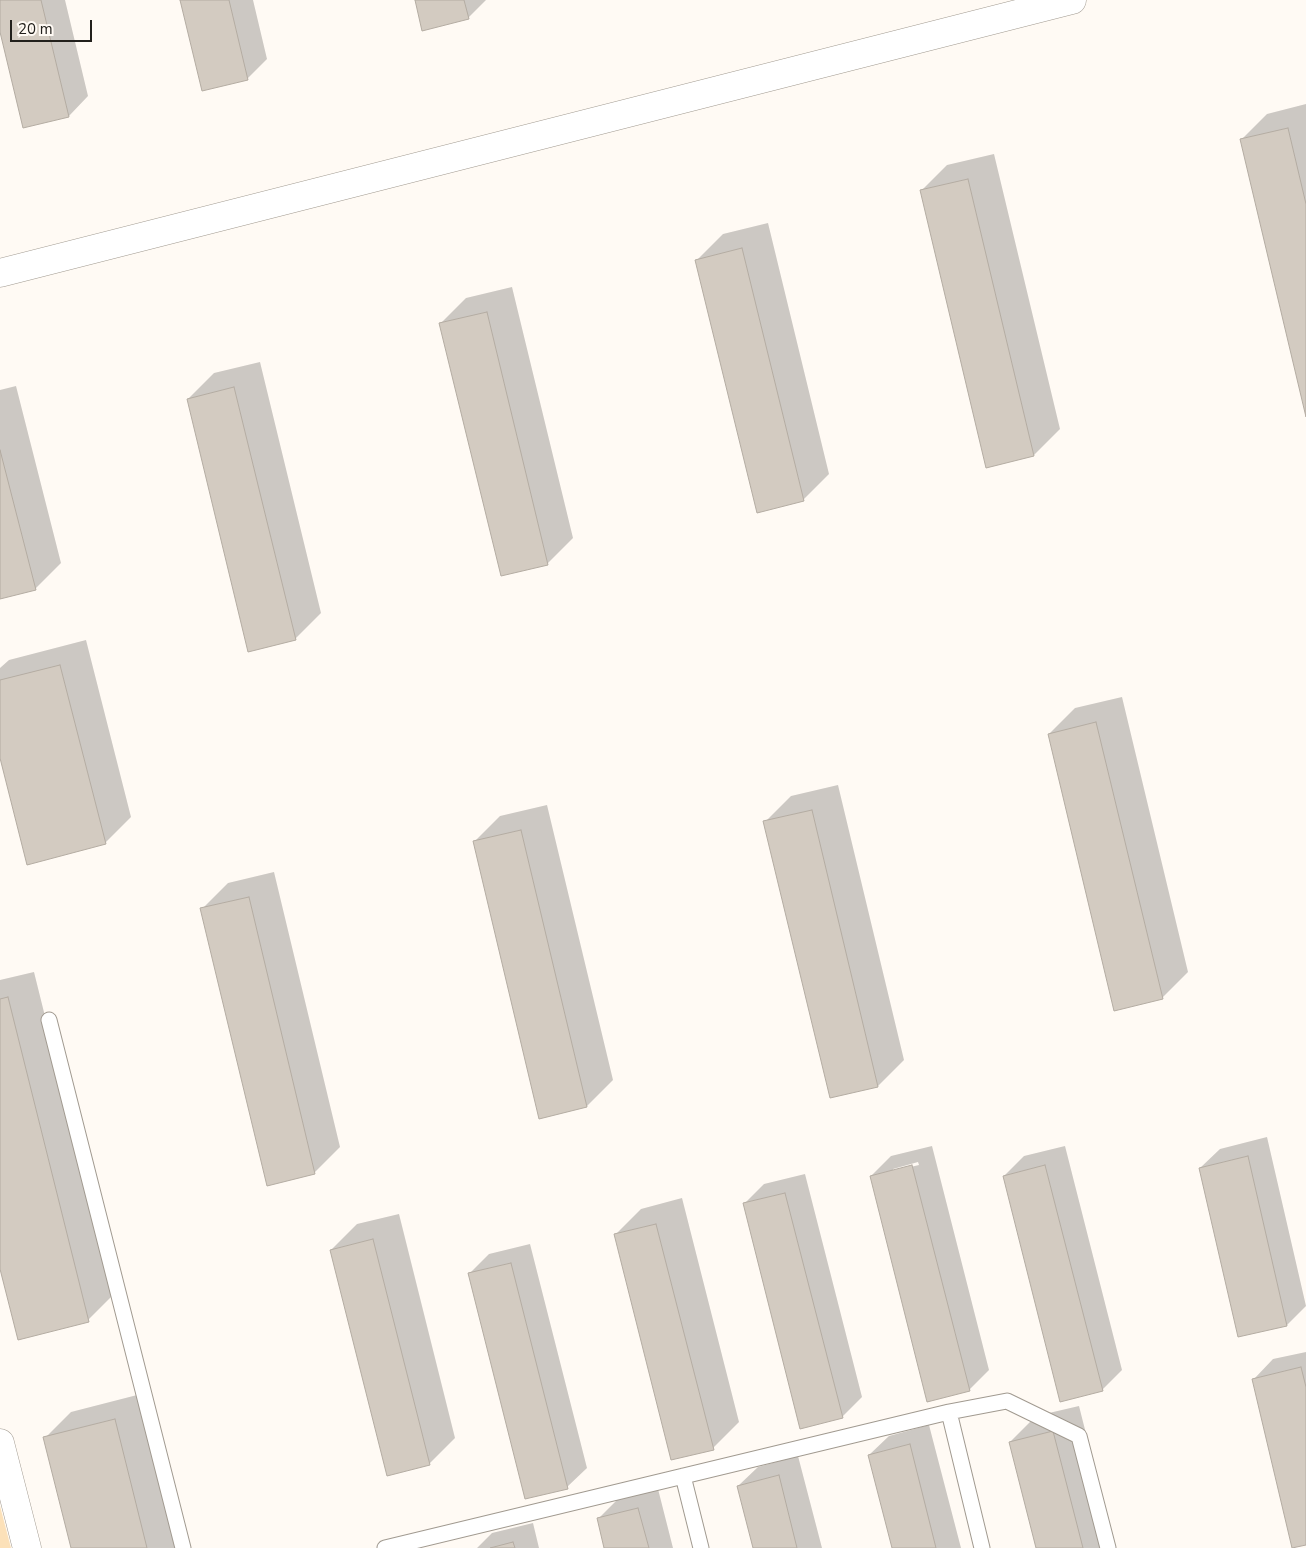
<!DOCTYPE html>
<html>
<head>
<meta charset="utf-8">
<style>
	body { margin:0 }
	#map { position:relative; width:1306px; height:1548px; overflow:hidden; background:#fffaf4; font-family:"Nunito Sans",sans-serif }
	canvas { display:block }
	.scale { position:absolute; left:10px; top:20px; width:82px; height:22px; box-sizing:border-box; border:2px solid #22201c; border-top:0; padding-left:6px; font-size:15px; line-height:18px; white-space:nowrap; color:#22201c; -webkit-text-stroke:4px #fffaf4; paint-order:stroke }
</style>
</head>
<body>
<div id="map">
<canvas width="1306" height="1548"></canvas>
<div class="scale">20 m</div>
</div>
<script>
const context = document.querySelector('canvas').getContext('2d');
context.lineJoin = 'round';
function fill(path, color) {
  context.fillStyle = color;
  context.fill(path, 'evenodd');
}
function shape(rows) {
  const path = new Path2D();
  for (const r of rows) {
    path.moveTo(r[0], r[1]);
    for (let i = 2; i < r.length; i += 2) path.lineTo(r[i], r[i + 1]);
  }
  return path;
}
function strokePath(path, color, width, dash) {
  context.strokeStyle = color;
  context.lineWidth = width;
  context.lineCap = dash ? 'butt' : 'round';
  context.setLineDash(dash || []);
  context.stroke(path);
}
const green = shape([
	[0,1506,11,1548,0,1548]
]);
const shadow = shape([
	[0,0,65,0,88,96,69,116,24,126,0,26],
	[182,0,253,0,267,59,248,78],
	[416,0,486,0,468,18],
	[1306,104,1306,413,1241,140,1267,114],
	[994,154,1060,429,1034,455,921,191,947,165],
	[768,223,829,474,803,500,697,260,723,234],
	[512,287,573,538,547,564,440,324,466,298],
	[260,362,321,613,295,639,188,399,214,373],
	[16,386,61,563,35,589,0,598,0,390],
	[86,640,131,817,105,843,0,753,0,668,9,660],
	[1122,697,1188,972,1162,998,1049,734,1075,708],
	[838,785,904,1060,878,1086,765,822,791,796],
	[547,805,613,1080,587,1106,474,842,500,816],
	[274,872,340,1147,314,1173,202,909,228,883],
	[34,972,114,1294,88,1320,0,1264,0,980],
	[1267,1137,1306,1306,1287,1325,1239,1336,1200,1168,1220,1149],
	[932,1146,989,1370,969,1390,871,1176,891,1156],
	[918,1162,919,1165,893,1171,893,1169],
	[1065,1146,1122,1370,1102,1390,1004,1176,1024,1156],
	[805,1174,862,1397,842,1417,744,1204,764,1184],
	[682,1198,739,1422,713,1448,615,1235,641,1209],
	[399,1214,455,1438,429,1464,331,1250,357,1224],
	[530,1244,587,1468,567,1487,469,1274,489,1254],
	[1306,1352,1306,1544,1254,1379,1273,1359],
	[141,1394,179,1548,72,1548,45,1438,71,1412],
	[1079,1406,1115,1548,1037,1548,1010,1442,1036,1416],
	[929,1425,961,1548,893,1548,869,1455,889,1436],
	[798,1456,822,1548,754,1548,738,1486,758,1467],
	[658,1489,673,1548,605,1548,598,1519,618,1499],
	[533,1523,539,1548,477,1548,492,1533]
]);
const building = shape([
	[0,0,41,0,69,117,23,128,0,32,0,0],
	[180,0,229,0,248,80,202,91,180,0],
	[415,0,464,0,469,19,422,31,415,0],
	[1288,128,1306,204,1306,417,1240,139,1288,128],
	[968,179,1034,456,986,468,920,190,968,179],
	[742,248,804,501,757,513,695,260,742,248],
	[487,312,548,565,501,576,439,323,487,312],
	[234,387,296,640,248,652,187,399,234,387],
	[0,450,36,590,0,599,0,450],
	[60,665,106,844,27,865,0,758,0,680,60,665],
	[1096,722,1163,999,1114,1011,1048,734,1096,722],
	[812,810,878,1087,830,1098,763,821,812,810],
	[521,830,587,1107,539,1119,473,841,521,830],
	[249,897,315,1174,267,1186,200,908,249,897],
	[8,997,89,1322,18,1340,0,1269,0,999,8,997],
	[1248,1156,1287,1326,1238,1337,1199,1168,1248,1156],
	[912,1165,970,1391,927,1402,870,1176,912,1165],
	[1045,1165,1103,1391,1060,1402,1003,1176,1045,1165],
	[785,1193,843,1418,800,1429,743,1203,785,1193],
	[656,1224,714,1450,671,1460,614,1234,656,1224],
	[373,1239,430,1465,387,1476,330,1250,373,1239],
	[511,1263,568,1489,525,1499,468,1273,511,1263],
	[1301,1367,1306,1387,1306,1545,1292,1548,1252,1379,1301,1367],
	[115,1419,147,1548,71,1548,43,1437,115,1419],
	[1053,1431,1083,1548,1036,1548,1009,1442,1053,1431],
	[910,1444,936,1548,892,1548,868,1455,910,1444],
	[779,1475,797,1548,753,1548,737,1486,779,1475],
	[638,1508,649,1548,604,1548,597,1518,638,1508],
	[513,1542,515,1548,490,1548,513,1542]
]);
const lane = shape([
	[49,1020,183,1548],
	[949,1412,1007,1401,1079,1436,1108,1548],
	[683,1476,701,1548],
	[385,1548,949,1412,982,1548]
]);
const secondary = shape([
	[0,273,1072,0],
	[0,1443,27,1548]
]);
fill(green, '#fce1b9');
fill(shadow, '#0003');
fill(building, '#d3cbc1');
strokePath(building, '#b4aca2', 1);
strokePath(lane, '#a19a90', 17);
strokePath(secondary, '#a19a90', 29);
strokePath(lane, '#fff', 15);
strokePath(secondary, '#fff', 28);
</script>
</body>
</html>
